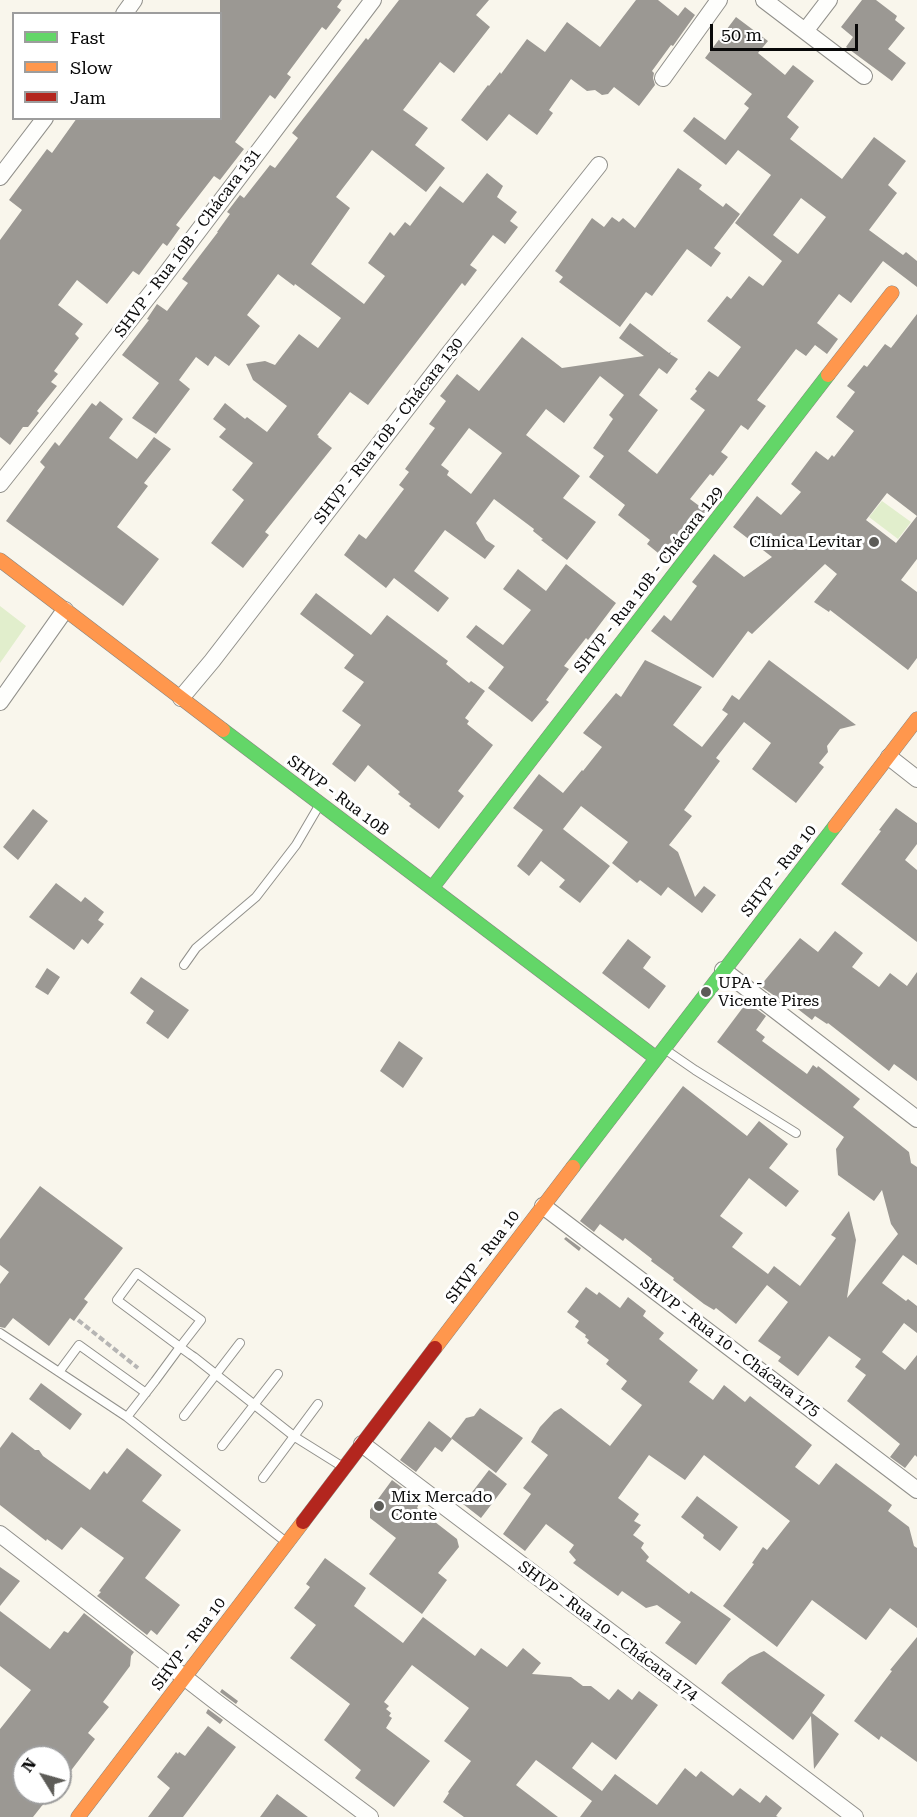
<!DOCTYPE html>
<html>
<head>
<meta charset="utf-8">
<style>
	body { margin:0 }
	#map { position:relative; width:917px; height:1817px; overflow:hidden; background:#f9f6ec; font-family:"Roboto Serif",serif }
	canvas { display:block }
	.legend { position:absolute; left:12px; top:12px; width:210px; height:108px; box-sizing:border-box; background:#fff; border:2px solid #9d9d9d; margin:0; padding:8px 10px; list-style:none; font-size:18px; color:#090909 }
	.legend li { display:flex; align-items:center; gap:12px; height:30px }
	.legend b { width:30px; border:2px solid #9d9d9d }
	.north { position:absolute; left:12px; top:1745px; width:60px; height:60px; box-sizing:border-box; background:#fff; border:2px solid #9d9d9d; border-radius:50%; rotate:307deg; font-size:16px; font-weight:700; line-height:24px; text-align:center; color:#090909 }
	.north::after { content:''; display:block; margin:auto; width:21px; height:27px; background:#5d5c58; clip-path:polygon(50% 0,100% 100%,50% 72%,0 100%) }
	.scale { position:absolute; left:710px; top:24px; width:148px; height:27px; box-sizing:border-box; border:3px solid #090909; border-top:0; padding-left:8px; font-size:18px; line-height:21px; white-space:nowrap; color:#090909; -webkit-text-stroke:4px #fff; paint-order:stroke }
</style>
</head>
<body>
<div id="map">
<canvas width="917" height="1817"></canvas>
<ul class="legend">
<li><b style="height:8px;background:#63d668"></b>Fast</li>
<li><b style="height:8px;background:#ff974d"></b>Slow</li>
<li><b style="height:8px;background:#b3261e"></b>Jam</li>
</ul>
<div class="north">N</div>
<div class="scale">50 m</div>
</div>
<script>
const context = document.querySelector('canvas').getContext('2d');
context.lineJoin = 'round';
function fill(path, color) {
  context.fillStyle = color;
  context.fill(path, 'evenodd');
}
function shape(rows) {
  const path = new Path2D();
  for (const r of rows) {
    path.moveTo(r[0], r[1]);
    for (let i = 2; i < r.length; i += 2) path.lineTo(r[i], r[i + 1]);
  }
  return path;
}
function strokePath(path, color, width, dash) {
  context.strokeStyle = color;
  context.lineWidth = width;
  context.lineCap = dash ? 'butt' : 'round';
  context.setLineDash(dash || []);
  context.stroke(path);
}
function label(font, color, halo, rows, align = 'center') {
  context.font = font + ' "Roboto Serif",serif';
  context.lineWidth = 6;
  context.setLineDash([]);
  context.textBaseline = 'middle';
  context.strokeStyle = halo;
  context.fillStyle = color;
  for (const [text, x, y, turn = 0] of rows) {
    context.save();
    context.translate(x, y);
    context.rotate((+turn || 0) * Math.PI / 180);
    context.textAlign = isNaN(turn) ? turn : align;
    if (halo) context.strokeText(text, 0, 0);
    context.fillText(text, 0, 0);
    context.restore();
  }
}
const green = shape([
	[882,501,911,522,898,539,869,517],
	[0,606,26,626,0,663]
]);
const building = shape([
	[220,0,342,0,337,7,341,10,326,30,322,27,287,74,291,77,275,99,270,95,235,142,244,149,220,180,214,176,176,225,180,228,167,246,163,243,139,275,133,271,107,304,77,280,58,305,83,324,75,334,79,338,54,371,58,374,51,382,57,386,37,411,39,413,28,427,23,427,10,445,0,437,0,240,22,210,9,200,47,149,52,153,77,118,220,118],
	[399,0,489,0,476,15,490,27,454,73,440,62,403,110,428,128,415,145,445,168,426,192,372,150,336,197,350,208,311,264,364,304,385,276,368,263,390,232,394,236,405,222,410,226,440,186,463,203,487,173,503,186,497,197,517,212,510,221,518,227,505,244,493,235,470,265,477,270,465,286,462,283,368,405,350,392,317,435,319,436,318,437,332,448,265,532,269,535,243,568,211,543,244,500,232,490,253,463,219,437,226,429,213,419,225,403,245,419,247,417,267,432,287,406,253,380,246,364,265,361,275,365,299,334,318,348,341,318,295,284,294,286,278,274,247,315,260,326,229,366,215,356,208,366,196,357,179,380,190,389,156,434,132,418,159,383,122,355,149,320,147,319,157,304,167,311,188,283,182,279,218,232,217,232,230,214,227,212,240,195,244,198,270,165,275,168,298,138,292,133,366,38,368,40],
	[636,0,658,0,678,16,685,7,695,15,673,46,671,45,652,71,654,73,653,78,655,85,639,106,614,87,608,94,602,95,595,90,587,91,571,79,549,110,553,113,537,135,509,114,487,141,461,120,488,85,489,86,500,72,501,74,527,39,545,52,567,22,600,47],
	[862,0,876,0,897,16,895,20,905,28,888,49,906,63,892,81,846,47,853,37,841,27],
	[736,17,768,41,758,53,785,75,793,65,814,81,787,117,799,127,790,139,842,179,874,137,906,161,888,185,897,193,869,230,903,255,906,252,917,261,917,287,883,261,851,303,839,294,817,323,838,339,827,354,815,345,806,356,796,349,757,400,766,406,748,430,741,425,721,452,728,457,713,476,710,474,690,499,706,511,668,561,647,544,650,540,618,515,625,505,589,477,604,456,593,448,613,419,609,415,624,395,600,376,564,423,546,409,526,435,580,476,563,498,596,522,567,560,541,540,543,539,533,531,534,529,494,499,476,523,486,540,495,546,485,559,445,530,414,571,449,598,438,612,394,578,386,588,344,555,359,534,366,539,404,489,399,485,409,472,405,469,435,428,429,424,446,401,440,396,457,374,479,391,522,337,562,368,644,356,619,338,630,323,669,353,671,352,670,354,678,359,667,374,659,368,639,395,658,410,628,451,657,474,705,410,690,399,697,391,695,389,709,371,718,377,741,347,707,321,727,296,731,299,749,276,763,286,782,261,735,223,771,175,738,150,726,165,683,131,694,117,725,140,749,108,744,104,752,94,705,58],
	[801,198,826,217,798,254,773,235],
	[469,428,502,453,471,494,447,475,449,471,441,465],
	[678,168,702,185,699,189,723,207,726,203,740,214,714,248,721,253,711,267,687,249,652,296,646,292,620,327,559,282,563,277,555,271,592,218,604,227,612,217,619,222,623,218,635,228],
	[917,314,917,559,901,580,917,592,917,658,908,670,830,610,829,612,814,602,837,574,825,564,752,634,748,631,713,678,651,631,664,615,671,621,697,586,692,582,714,554,744,577,772,557,733,527,757,496,781,515,801,492,791,484,816,451,828,460,832,455,834,457,854,431,836,417,855,392,847,386,864,365,867,367,885,344,891,348],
	[887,493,917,516,896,543,866,520],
	[100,401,123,419,109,438,137,459,154,437,171,449,144,483,148,486,117,527,159,559,123,606,6,521,45,467,40,462,55,442,59,446,92,403,96,406],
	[566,564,616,603,588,640,586,638,564,666,569,669,546,700,549,702,532,722,488,688,504,667,466,637,476,625,503,645,531,610,503,589,518,569,546,591],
	[316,593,371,635,387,615,448,661,446,664,469,683,471,681,485,691,465,718,469,721,467,724,493,745,458,791,464,796,439,829,409,806,411,804,398,794,400,792,368,765,355,782,332,764,361,725,342,711,364,682,344,668,354,655,300,614],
	[645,660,702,687,673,725,702,747,728,714,722,710,732,695,739,700,769,660,856,725,840,729,827,746,828,752,819,763,824,767,796,803,752,769,771,743,744,722,716,758,720,761,684,810,692,816,669,845,678,852,695,897,704,886,716,895,702,913,668,887,661,896,640,880,637,883,612,863,628,842,581,806,563,829,610,866,580,903,559,887,565,880,541,861,529,876,517,866,543,830,513,808,539,774,563,793,582,770,583,771,602,747,583,733,616,693,621,697],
	[896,808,917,823,917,844,905,860,917,870,917,942,841,884,881,831,879,830],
	[33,809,48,821,18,860,3,847],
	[56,883,81,902,85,897,104,912,98,920,104,924,88,944,82,939,74,950,29,917],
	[835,931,863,953,852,967,879,987,890,973,907,986,917,972,917,1081,894,1064,889,1071,828,1023,827,1024,815,1016,812,1020,781,996,779,999,759,985,761,985,800,938,818,952],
	[628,939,651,957,643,968,666,986,649,1009,602,973],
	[47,968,60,977,48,995,35,987],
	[141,977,189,1010,168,1039,146,1023,154,1011,130,993],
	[747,1002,766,1016,756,1030,765,1037,762,1041,807,1074,813,1065,817,1068,818,1066,860,1099,853,1107,909,1152,911,1163,917,1167,917,1265,903,1255,882,1283,906,1301,908,1299,917,1306,917,1333,904,1323,882,1352,905,1370,917,1355,917,1457,915,1455,905,1468,890,1457,900,1444,847,1401,866,1375,855,1367,861,1359,829,1336,798,1376,778,1361,781,1357,758,1341,788,1302,767,1285,736,1324,716,1308,714,1310,704,1304,673,1280,674,1278,651,1261,652,1259,625,1238,623,1241,600,1224,594,1232,580,1221,683,1086,747,1136,759,1121,788,1144,769,1168,799,1191,786,1207,749,1178,720,1216,743,1233,732,1247,768,1274,774,1266,800,1286,836,1238,831,1235,849,1211,856,1240,847,1298,898,1234,891,1224,882,1190,874,1201,838,1175,836,1149,844,1137,717,1042],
	[399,1041,423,1058,403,1088,380,1071],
	[40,1186,123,1248,84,1299,88,1302,74,1321,70,1318,49,1346,13,1318,5,1328,0,1327,0,1284,9,1272,0,1265,0,1239],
	[566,1237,581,1248,579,1251,564,1239],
	[586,1287,597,1295,599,1292,620,1308,628,1297,646,1311,643,1316,664,1333,659,1339,698,1370,689,1382,713,1400,724,1385,745,1402,750,1396,812,1445,795,1467,819,1485,836,1463,892,1505,888,1511,909,1527,914,1546,917,1548,917,1628,890,1608,866,1640,812,1600,777,1647,723,1606,754,1564,752,1563,763,1547,767,1550,790,1521,704,1455,685,1480,649,1455,618,1498,639,1514,634,1521,641,1525,633,1535,644,1543,641,1548,649,1557,646,1561,689,1594,691,1591,731,1619,696,1665,665,1643,681,1622,657,1605,646,1608,622,1591,618,1596,596,1580,573,1563,576,1560,569,1552,574,1545,546,1524,525,1551,503,1534,531,1494,523,1488,548,1455,531,1442,540,1427,554,1412,561,1408,610,1446,642,1405,621,1389,627,1381,606,1364,609,1360,587,1343,589,1340,585,1337,586,1335,575,1327,579,1321,567,1312],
	[41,1383,82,1414,70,1430,29,1399],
	[480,1408,523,1438,496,1473,451,1438,466,1418,474,1416],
	[429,1421,452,1439,442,1452,435,1447,416,1472,400,1460],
	[12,1432,35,1450,39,1450,43,1456,90,1490,104,1471,107,1474,127,1448,162,1475,142,1501,181,1530,145,1578,180,1605,157,1635,151,1630,147,1635,97,1596,101,1592,99,1591,124,1558,81,1527,62,1550,47,1539,46,1541,0,1505,0,1448],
	[489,1470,507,1484,481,1518,463,1504],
	[392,1480,420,1501,417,1508,457,1539,459,1547,438,1573,447,1580,422,1614,369,1574,396,1538,370,1518,370,1510],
	[697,1496,738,1527,720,1551,703,1538,704,1535,681,1517],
	[325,1558,366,1588,354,1606,403,1643,423,1617,475,1656,481,1648,507,1667,523,1648,541,1663,532,1674,571,1677,583,1686,591,1686,609,1700,618,1689,632,1700,639,1691,658,1705,616,1760,592,1742,572,1768,602,1791,615,1774,657,1805,685,1768,696,1777,701,1771,733,1796,740,1788,760,1803,766,1795,782,1808,776,1816,778,1817,580,1817,592,1801,536,1760,516,1785,558,1817,464,1817,443,1802,449,1793,448,1792,471,1761,444,1741,469,1708,412,1665,384,1702,389,1706,386,1709,391,1713,389,1716,392,1718,386,1728,430,1761,394,1807,355,1778,361,1770,324,1740,350,1704,290,1658,316,1625,294,1608,310,1587,306,1584],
	[0,1567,20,1581,0,1606],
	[0,1611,50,1649,64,1631,68,1633,84,1613,134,1652,131,1656,130,1666,103,1702,109,1707,88,1733,95,1739,60,1785,60,1757,24,1757,24,1793,52,1793,33,1817,0,1817,0,1729,31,1690,0,1666],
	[917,1637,917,1762,881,1736,879,1740,854,1721,892,1671,890,1670],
	[764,1651,825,1695,812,1713,839,1734,814,1769,811,1716,793,1740,721,1683,728,1674,750,1657],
	[222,1689,238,1701,236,1704,220,1692],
	[208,1709,223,1720,220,1724,206,1713],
	[208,1726,236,1747,183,1817,148,1817,170,1788,157,1777,176,1752,178,1754,179,1752,185,1756],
	[277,1794,308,1817,260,1817]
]);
const path = shape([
	[78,1320,138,1368]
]);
const lane = shape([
	[184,965,196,948,256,897,296,845,320,804],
	[666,1050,695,1070,796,1133],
	[0,1333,127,1417,286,1542],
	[59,1372,79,1345,146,1393],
	[184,1416,240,1343],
	[127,1417,155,1381,180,1347,201,1320,137,1273,117,1300,180,1347,191,1355,194,1357,295,1437,343,1467],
	[222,1446,278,1374],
	[263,1478,318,1404]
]);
const street = shape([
	[764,0,864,76],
	[124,14,134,0],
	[806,30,829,0],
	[663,78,719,0],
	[0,177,45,118],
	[0,484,159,283,373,0],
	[181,698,212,661,448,355,599,165],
	[0,702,65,610],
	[889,757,917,779],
	[723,970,917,1119],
	[543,1206,917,1490],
	[362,1444,855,1817],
	[0,1534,215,1701,370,1817]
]);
const fast = shape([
	[223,730,656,1058],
	[432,888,828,375],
	[573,1167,835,826]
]);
const slow = shape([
	[828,375,892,293],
	[0,560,223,730],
	[835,826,917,719],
	[435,1348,573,1167],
	[78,1817,303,1522]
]);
const jam = shape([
	[303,1522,435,1348]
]);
const markers = [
	[874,542,6,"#5d5c58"],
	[706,992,6,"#5d5c58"],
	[379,1506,6,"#5d5c58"]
];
const streetNames = [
	["SHVP - Rua 10B - Chácara 131",188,243,-53],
	["SHVP - Rua 10B - Chácara 130",389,431,-52],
	["SHVP - Rua 10B - Chácara 129",649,580,-52],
	["SHVP - Rua 10B",338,796,37],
	["SHVP - Rua 10",779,871,-52],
	["SHVP - Rua 10",483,1257,-53],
	["SHVP - Rua 10 - Chácara 175",730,1347,37],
	["SHVP - Rua 10 - Chácara 174",608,1631,37],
	["SHVP - Rua 10",189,1644,-53]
];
const poiNames = [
	["Clínica Levitar",862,542,"right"],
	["UPA -",718,983],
	["Vicente Pires",718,1001],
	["Mix Mercado",391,1497],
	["Conte",391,1515]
];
fill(green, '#e1eecc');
fill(building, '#9b9893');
strokePath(lane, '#91908b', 10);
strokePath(street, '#91908b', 18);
strokePath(fast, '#888682', 15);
strokePath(slow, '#888682', 15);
strokePath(jam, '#888682', 15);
strokePath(path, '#b6b5b4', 4, [6, 3]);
strokePath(lane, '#fefefc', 8);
strokePath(street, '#fefefc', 16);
strokePath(fast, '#63d668', 14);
strokePath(slow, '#ff974d', 14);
strokePath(jam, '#b3261e', 14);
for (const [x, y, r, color] of markers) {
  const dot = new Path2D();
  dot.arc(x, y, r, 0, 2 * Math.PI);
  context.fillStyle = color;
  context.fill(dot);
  strokePath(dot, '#fff', 2);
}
label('16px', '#090909', '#fff', streetNames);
label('16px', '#090909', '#fff', poiNames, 'left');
</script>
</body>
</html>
